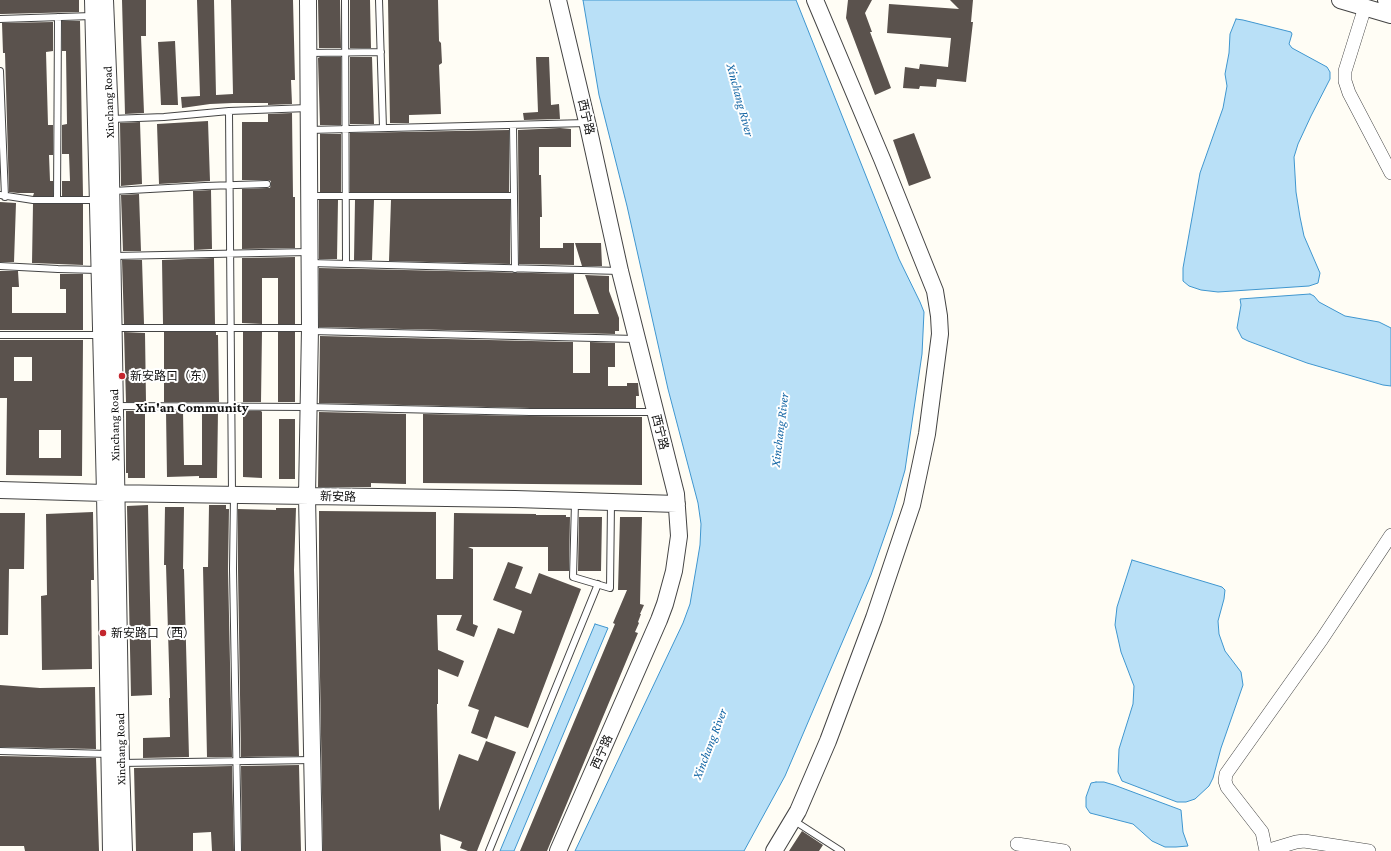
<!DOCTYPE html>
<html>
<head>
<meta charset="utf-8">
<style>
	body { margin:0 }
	canvas { display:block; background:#fffdf5 }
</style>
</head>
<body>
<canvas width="1391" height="851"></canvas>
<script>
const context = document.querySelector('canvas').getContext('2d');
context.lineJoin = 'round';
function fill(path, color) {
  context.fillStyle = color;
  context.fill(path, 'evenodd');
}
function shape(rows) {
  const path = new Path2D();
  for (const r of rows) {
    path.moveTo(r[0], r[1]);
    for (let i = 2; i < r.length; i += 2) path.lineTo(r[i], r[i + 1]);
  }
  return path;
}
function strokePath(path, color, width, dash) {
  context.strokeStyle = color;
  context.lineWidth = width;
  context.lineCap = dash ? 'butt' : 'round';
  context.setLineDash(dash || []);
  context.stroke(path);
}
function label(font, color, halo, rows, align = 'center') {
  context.font = font + ' "Crimson Pro","Noto Sans SC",serif';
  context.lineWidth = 4;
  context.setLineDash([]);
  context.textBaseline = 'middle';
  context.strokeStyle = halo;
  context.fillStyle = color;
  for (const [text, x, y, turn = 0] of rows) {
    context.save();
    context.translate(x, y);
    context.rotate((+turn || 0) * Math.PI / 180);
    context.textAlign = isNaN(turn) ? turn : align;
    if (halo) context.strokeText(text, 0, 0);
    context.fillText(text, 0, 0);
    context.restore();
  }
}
const water = shape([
	[583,0,796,0,899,259,920,302,924,312,922,354,905,470,892,515,871,575,785,776,744,851,575,851,683,623,690,604,697,563,700,545,701,524,698,503,668,389,627,206,599,95,583,0],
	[1236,19,1243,20,1291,32,1292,34,1289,44,1292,48,1327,67,1330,72,1330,79,1311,116,1298,144,1294,157,1296,192,1300,217,1304,236,1320,273,1318,283,1309,286,1218,292,1201,290,1189,286,1183,281,1183,268,1200,173,1223,108,1227,86,1225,74,1229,53,1230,34,1236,19],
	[1310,294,1314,296,1319,302,1345,316,1379,322,1391,328,1391,386,1383,385,1307,363,1248,341,1242,338,1237,328,1241,305,1240,299,1310,294],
	[1132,560,1222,587,1225,590,1224,599,1218,621,1219,634,1225,651,1241,672,1243,685,1221,748,1213,778,1209,786,1195,799,1186,802,1177,802,1122,781,1118,772,1119,749,1133,704,1134,686,1121,652,1115,625,1117,607,1132,560],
	[595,624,608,628,514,851,500,851,595,624],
	[1096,782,1104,782,1114,785,1181,810,1183,832,1188,846,1176,847,1165,847,1152,841,1133,824,1090,813,1086,807,1086,797,1091,783,1096,782]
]);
const building = shape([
	[0,0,79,0,79,12,2,14,0,14],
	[122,0,146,0,146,36,141,36,144,113,125,114],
	[197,0,214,0,216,95,233,94,231,0,293,0,295,80,291,80,292,104,268,105,268,103,233,103,210,104,182,108,181,97,200,96],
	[318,0,340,0,341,48,319,48],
	[350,0,370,0,371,48,350,48],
	[388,0,438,0,439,41,441,43,442,63,439,65,441,114,409,115,409,123,390,123],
	[848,0,872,0,865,13,872,32,870,32,891,88,875,95,846,18],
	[950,0,973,0,971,22,973,22,966,82,937,79,936,87,920,86,919,89,903,88,905,67,919,69,920,64,948,67,951,38,887,33,889,4,959,9],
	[62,21,80,21,83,196,62,196,62,181,70,181,69,154,62,154,62,125,67,124,66,51,62,51],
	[53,22,53,51,46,52,48,125,53,125,53,155,49,155,50,181,53,181,53,196,33,196,34,193,18,193,9,192,5,53,3,53,2,23],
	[175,41,178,105,161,105,158,42],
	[320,57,341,57,341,125,320,125,318,58],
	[350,57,372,57,374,124,350,124],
	[536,57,549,57,551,105,559,104,560,119,524,120,523,113,538,112],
	[292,113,293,197,295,197,295,248,242,249,242,189,267,188,270,188,271,184,271,181,267,180,242,180,242,122,268,122,268,114],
	[208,121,210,181,159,184,157,124],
	[140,122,142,184,121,186,120,123],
	[560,128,571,129,571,147,539,147,539,175,541,175,542,217,540,217,540,248,563,248,563,243,574,243,574,265,519,264,518,130],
	[509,130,509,192,350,192,350,133],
	[914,133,931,178,909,186,893,140],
	[320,134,341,134,341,192,320,192],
	[211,190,212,249,194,250,193,191],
	[139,194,141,251,123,251,121,195],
	[319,200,338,200,337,259,319,259],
	[355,200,374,200,372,260,354,260],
	[391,200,510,200,510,264,389,261],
	[0,202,16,203,14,262,0,262],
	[33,204,83,204,83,265,32,263],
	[575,243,601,243,602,266,582,266],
	[295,257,295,324,278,324,278,278,262,278,262,324,242,323,242,258],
	[214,258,215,324,163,324,162,260],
	[122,260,142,260,144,324,124,324],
	[319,268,574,274,574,314,599,314,585,275,609,276,609,291,619,318,619,331,615,331,615,334,319,327],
	[0,271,18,271,19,287,12,287,12,313,66,313,66,289,60,289,60,274,83,274,83,330,0,330],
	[124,332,145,333,146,402,126,402],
	[164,332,216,332,216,335,218,335,219,402,164,402],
	[243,332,262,332,261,402,243,402],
	[278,332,295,332,295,402,278,402],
	[320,336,573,342,573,373,590,373,590,342,615,343,615,367,608,367,608,386,627,386,627,383,638,383,639,396,636,396,636,408,530,408,319,403],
	[0,340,83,340,82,476,6,475,7,398,0,398],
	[14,357,32,357,32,381,14,381],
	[39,430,61,430,61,458,39,458],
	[126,411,145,411,145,478,128,478,128,473,126,473],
	[166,411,183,411,184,465,202,465,202,411,218,411,217,478,199,478,199,476,167,477],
	[243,411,261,411,262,412,262,478,243,477],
	[319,412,406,414,406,484,371,483,371,487,318,487],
	[423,414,530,416,642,417,642,485,423,483],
	[279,419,295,419,295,479,279,479],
	[148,505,152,695,131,696,127,506],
	[209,505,226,505,226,509,229,509,228,569,232,757,207,757,203,567,208,567],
	[165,507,184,507,183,569,184,569,189,757,143,758,143,738,170,737,169,698,170,698,166,565,164,565],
	[276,508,296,508,294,570,299,756,241,757,238,569,238,509,276,510],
	[319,511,436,512,436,579,453,579,454,513,536,514,536,515,566,515,566,517,570,517,569,571,548,571,548,547,468,547,473,549,473,624,478,626,474,637,456,630,462,615,437,615,438,650,464,661,458,677,438,669,438,704,437,704,439,811,459,754,478,761,486,741,516,752,477,851,468,851,460,848,462,842,440,834,441,851,323,851,319,618],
	[93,512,94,580,91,580,92,669,42,670,41,596,47,595,46,514],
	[0,513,25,513,24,569,9,569,8,635,0,635],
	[579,517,602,517,601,571,578,571],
	[620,517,642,517,640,604,644,605,640,614,641,614,638,622,639,623,635,632,638,633,547,851,520,851,615,624,613,623,627,590,618,590],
	[508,562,523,567,515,588,531,594,539,573,581,589,528,728,495,716,487,739,471,733,479,710,468,706,498,628,514,634,522,611,493,600],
	[0,685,40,688,95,687,96,749,0,747],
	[0,756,96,758,99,851,25,851,24,846,0,846],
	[299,765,301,851,242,851,241,766],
	[232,766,234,851,212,851,211,832,193,833,193,851,136,851,134,768],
	[802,831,823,845,819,851,789,851]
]);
const service = shape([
	[345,0,346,264],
	[379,0,383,128],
	[0,19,92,16],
	[309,53,381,52],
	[0,71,5,197],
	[229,111,232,493],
	[111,119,164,117,229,111,308,108],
	[513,125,515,269],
	[309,130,587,123],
	[113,191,205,186,267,184],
	[0,195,33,200,98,200],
	[310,196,514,196],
	[57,200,58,17],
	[114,256,309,252],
	[310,263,620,271],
	[0,266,58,269,98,270],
	[114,328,310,328],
	[311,331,636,339],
	[0,335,100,335],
	[115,406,309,407,530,412,654,412],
	[234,495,233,569,238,851],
	[575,502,573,577,610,588,611,503],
	[0,751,108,754],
	[121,763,312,760],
	[793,820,841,851],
	[489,851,598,584]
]);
const minor = shape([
	[1365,7,1345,71,1345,81,1349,93,1391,173],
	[1017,844,1064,851],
	[1266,851,1262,832,1227,787,1225,781,1226,774,1322,639,1391,535],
	[1266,851,1296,842,1304,841,1369,851]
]);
const tertiary = shape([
	[93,0,105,493,111,851],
	[105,0,110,119,121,763,124,851],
	[308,0,310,328,307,496,314,851],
	[558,0,588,126,620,271,676,494,679,536,674,571,665,604,659,620,558,851],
	[1340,0,1391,15],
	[1386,0,1391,1],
	[0,490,105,493,515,499,677,504],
	[774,851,798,811,828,741,874,618,912,505,927,434,940,334,939,316,935,291,882,159,815,0]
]);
const markers = [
	[122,376,4,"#c4262e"],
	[103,633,4,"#c4262e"]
];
const streetNames = [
	["Xinchang Road",109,102,-92],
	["西宁路",586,117,77],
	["Xinchang Road",115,425,-91],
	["西宁路",660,432,76],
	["新安路",338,497,1],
	["Xinchang Road",121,749,-91],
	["西宁路",602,752,-66]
];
const poiNames = [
	["新安路口（东）",130,376],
	["新安路口（西）",111,633]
];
const waterNames = [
	["Xinchang River",740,100,75],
	["Xinchang River",780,430,-83],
	["Xinchang River",710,744,-69]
];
const quarterNames = [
	["Xin'an Community",192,408]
];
fill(water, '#b9e0f7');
strokePath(water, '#3f96cf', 1);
fill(building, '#5a524d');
strokePath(service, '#444', 8);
strokePath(minor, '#444', 14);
strokePath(tertiary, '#444', 18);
strokePath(service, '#fff', 6);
strokePath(minor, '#fff', 13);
strokePath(tertiary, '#fff', 16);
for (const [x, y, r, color] of markers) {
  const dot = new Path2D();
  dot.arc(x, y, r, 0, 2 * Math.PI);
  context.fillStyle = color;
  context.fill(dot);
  strokePath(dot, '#fff', 1.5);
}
label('12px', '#111', '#fff', streetNames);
label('12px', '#111', '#fff', poiNames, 'left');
label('italic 13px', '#1768a6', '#fff', waterNames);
label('bold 14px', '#111', '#fff', quarterNames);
</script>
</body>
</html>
